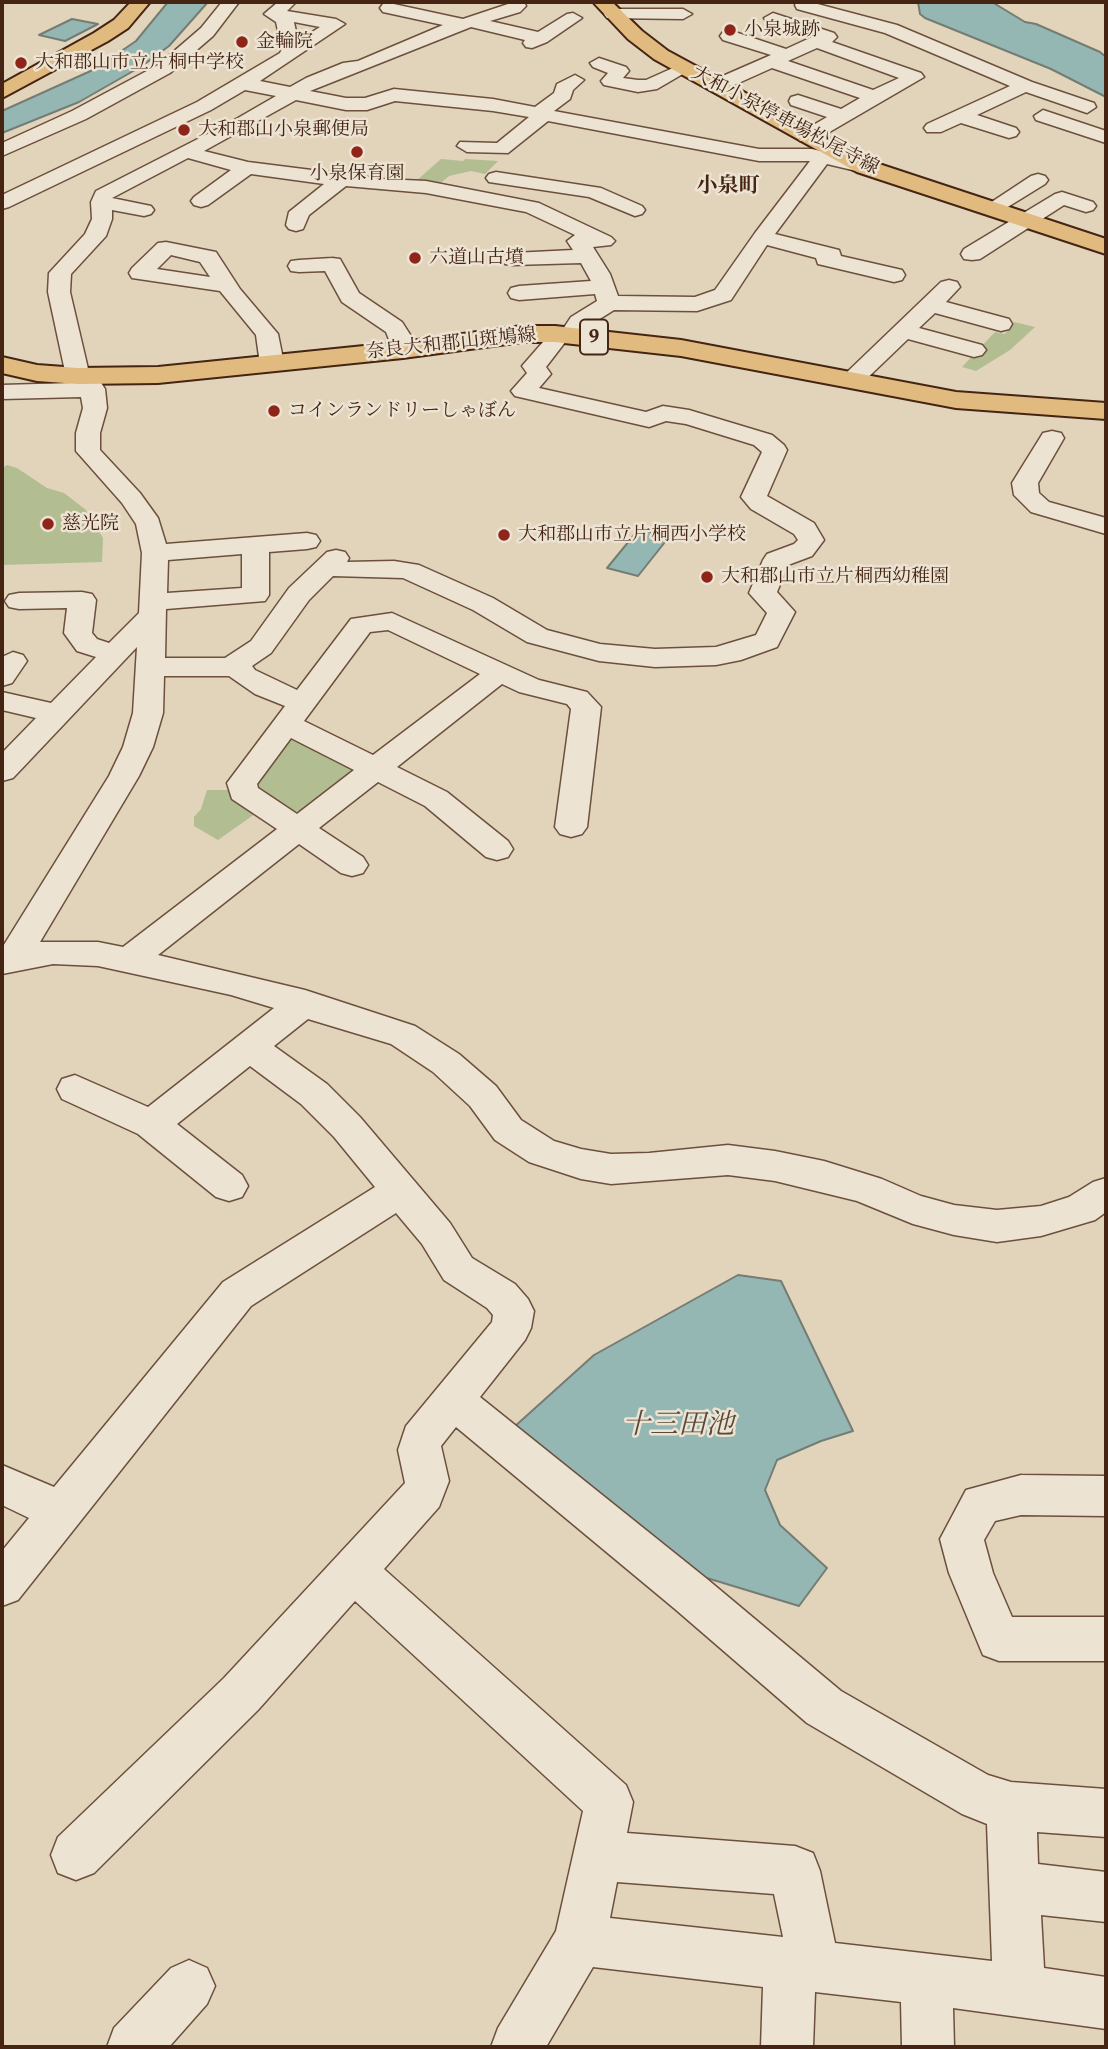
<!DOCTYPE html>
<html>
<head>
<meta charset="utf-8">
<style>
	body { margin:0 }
	#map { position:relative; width:1108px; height:2049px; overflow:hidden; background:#e1d4bb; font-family:"Gentium Book Plus",serif }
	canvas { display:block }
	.frame { position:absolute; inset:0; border:4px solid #452413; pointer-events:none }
</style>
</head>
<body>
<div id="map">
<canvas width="1108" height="2049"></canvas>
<div class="frame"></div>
</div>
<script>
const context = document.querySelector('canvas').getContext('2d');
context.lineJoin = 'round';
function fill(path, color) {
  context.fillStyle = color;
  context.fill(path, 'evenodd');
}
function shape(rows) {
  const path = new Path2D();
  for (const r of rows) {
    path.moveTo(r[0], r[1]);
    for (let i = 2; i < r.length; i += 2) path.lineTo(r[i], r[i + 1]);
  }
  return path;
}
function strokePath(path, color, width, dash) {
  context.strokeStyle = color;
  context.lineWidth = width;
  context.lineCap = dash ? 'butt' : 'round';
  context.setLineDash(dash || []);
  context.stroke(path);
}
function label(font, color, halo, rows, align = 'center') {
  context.font = font + ' "Gentium Book Plus","Noto Serif JP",serif';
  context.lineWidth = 5;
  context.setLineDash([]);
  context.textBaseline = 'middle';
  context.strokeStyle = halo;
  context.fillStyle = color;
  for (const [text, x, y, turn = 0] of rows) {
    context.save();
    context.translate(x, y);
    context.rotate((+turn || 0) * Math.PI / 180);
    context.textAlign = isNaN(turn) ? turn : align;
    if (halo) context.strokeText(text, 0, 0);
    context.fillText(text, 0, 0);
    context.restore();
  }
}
const green = shape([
	[441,159,463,161,465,159,498,161,485,174,471,171,449,176,442,182,433,185,415,182],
	[1014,322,1035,327,1010,350,976,371,962,367,995,332,1005,334],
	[7,465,17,468,47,488,64,493,86,510,103,538,102,562,2,565,2,468],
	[295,732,365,766,307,812,295,811,259,792,257,778],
	[207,790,231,790,259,811,218,840,194,826,194,817,201,809]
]);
const water = shape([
	[168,2,208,2,169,46,142,66,79,102,2,133,2,111,95,69,136,41,168,2],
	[918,2,992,2,1025,22,1036,24,1100,52,1106,57,1106,97,1051,69,925,18,920,14,918,2],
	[72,19,98,24,65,41,39,35,72,19],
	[639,529,669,537,638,576,607,568,639,529],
	[738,1275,781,1281,853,1431,821,1441,777,1460,765,1490,780,1525,827,1568,799,1606,697,1575,513,1428,594,1355,738,1275]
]);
const minor = shape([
	[222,2,239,2,213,36,170,73,86,119,2,156,2,143,72,111,158,65,201,28,222,2],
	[278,2,296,2,287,11,336,19,345,24,260,81,290,87,306,78,343,63,358,61,443,25,383,12,380,8,383,4,389,3,463,19,508,4,508,2,524,2,526,6,520,12,490,21,538,32,567,14,573,13,582,18,547,42,532,48,526,47,523,43,525,40,471,27,310,91,346,98,365,98,394,89,493,99,535,107,554,93,557,84,575,75,584,80,573,90,570,99,554,111,759,149,812,149,872,163,875,167,872,171,865,173,827,164,775,234,839,250,841,256,902,270,905,275,902,280,894,282,818,264,816,258,767,245,731,300,697,311,614,310,587,327,578,340,566,341,546,367,551,374,539,388,646,412,663,406,689,410,772,435,784,445,787,450,767,496,814,523,824,540,812,556,788,565,777,592,795,612,777,647,741,660,716,665,655,667,599,661,527,642,473,610,403,578,333,576,309,600,271,653,252,666,255,670,297,690,351,619,392,613,539,680,587,692,601,707,587,827,582,834,571,837,560,834,555,827,571,709,567,704,519,692,502,684,397,767,447,792,508,841,513,849,508,857,497,860,486,857,425,806,378,782,319,828,363,857,368,865,363,873,352,876,341,873,299,844,158,955,305,990,415,1026,459,1054,496,1086,521,1120,554,1141,581,1149,611,1154,649,1153,728,1145,775,1151,824,1161,882,1179,921,1196,954,1205,997,1210,1041,1206,1069,1197,1093,1182,1106,1178,1106,1212,1095,1220,1041,1236,997,1242,954,1235,913,1224,857,1201,775,1181,728,1175,611,1184,581,1179,529,1162,495,1140,470,1106,433,1072,391,1044,308,1019,274,1046,327,1084,360,1117,450,1223,472,1258,515,1284,528,1299,534,1311,531,1328,525,1340,480,1397,707,1579,841,1691,988,1775,1011,1782,1106,1789,1106,1837,1037,1832,1038,1864,1106,1872,1106,1922,1041,1915,1044,1968,1106,1977,1106,2029,953,2008,954,2047,902,2047,901,2002,815,1992,813,2047,761,2047,763,1987,593,1967,546,2047,491,2047,498,2028,556,1931,583,1811,355,1601,258,1710,94,1873,76,1880,58,1873,51,1855,58,1837,224,1678,405,1483,398,1450,406,1426,492,1322,493,1315,487,1308,444,1280,422,1244,396,1213,251,1306,18,1600,2,1606,2,1551,29,1518,2,1505,2,1465,54,1487,223,1282,375,1187,334,1137,301,1104,250,1066,177,1124,242,1175,248,1186,242,1197,229,1201,216,1197,138,1134,62,1099,57,1089,62,1079,75,1075,148,1107,274,1008,231,995,98,966,53,964,2,974,2,948,109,776,123,747,133,713,137,647,13,778,2,781,2,753,36,718,2,710,2,692,51,703,96,657,77,651,64,633,67,608,19,609,9,607,5,601,9,595,19,593,82,592,92,594,96,600,92,633,97,639,109,643,139,613,142,553,136,524,122,503,76,451,76,433,83,408,81,397,2,399,2,385,72,383,66,376,48,292,49,273,85,234,92,219,91,202,96,191,231,122,276,96,245,90,211,110,9,207,2,209,2,195,197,102,280,53,282,49,276,22,264,14,278,2],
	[294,22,320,27,298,41,294,22],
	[296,100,346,110,367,110,395,101,493,111,529,117,497,143,460,142,457,146,467,152,508,153,548,121,759,161,810,161,755,233,715,290,695,297,618,296,610,274,593,247,611,245,615,241,611,237,539,203,426,181,383,179,248,162,204,151,296,100],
	[188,158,231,170,194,197,191,201,194,205,201,207,208,205,251,174,324,184,289,212,286,225,289,229,296,231,303,229,309,215,346,186,426,193,526,212,575,235,567,241,573,250,513,253,505,254,502,259,505,264,513,265,581,263,591,281,519,286,511,288,508,293,511,298,519,300,595,294,597,301,571,317,563,329,547,329,543,342,522,366,527,373,511,391,515,396,649,427,666,421,686,424,754,445,762,452,741,497,751,509,794,534,798,540,794,544,767,554,763,560,749,593,767,613,756,635,716,647,655,649,600,644,547,630,493,598,419,565,394,561,347,562,349,558,345,552,336,550,327,552,289,588,251,641,225,658,165,658,166,609,265,601,269,595,269,552,307,549,316,547,320,541,316,535,307,533,166,544,158,518,140,493,100,450,100,433,107,408,105,389,100,381,89,373,70,292,71,274,106,236,112,219,112,210,144,216,151,214,154,210,151,206,112,198,188,158],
	[242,554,242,588,167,593,168,560,242,554],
	[388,630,480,674,373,755,304,721,370,632,388,630],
	[164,676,229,676,255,694,285,706,227,783,232,799,277,829,123,947,98,942,40,942,139,776,153,747,163,713,164,676],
	[291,738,354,770,297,814,258,788,257,784,291,738],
	[456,1427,675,1609,807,1723,962,1814,987,1824,992,1961,835,1943,820,1871,813,1853,795,1846,627,1833,633,1802,626,1785,384,1569,439,1507,449,1481,441,1446,456,1427],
	[617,1882,774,1894,783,1937,610,1918,617,1882],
	[797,2,810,2,897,25,1032,82,1094,103,1096,107,1087,113,1026,92,977,115,1016,128,1019,132,1016,136,1009,138,961,123,941,132,927,132,924,128,927,124,1010,86,885,33,797,9,795,5,797,2],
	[613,9,683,9,692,14,683,19,607,18,604,14,607,10,613,9],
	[773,13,834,33,837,37,832,42,921,73,924,77,814,141,800,141,797,137,800,133,827,117,791,105,789,101,791,97,798,95,841,109,860,98,772,68,723,90,709,90,707,86,709,82,771,55,723,40,720,36,723,32,735,32,786,49,812,37,767,22,764,18,773,13],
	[817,48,899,78,873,90,788,61,817,48],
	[599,58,626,67,629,71,623,78,638,80,646,80,684,63,693,68,657,89,638,92,604,85,601,81,608,73,593,67,590,63,599,58],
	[1043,110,1106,131,1106,143,1036,120,1034,116,1043,110],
	[496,172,601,188,642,206,645,210,642,214,635,216,589,197,489,182,486,178,489,174,496,172],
	[1038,174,1045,176,1048,180,1045,184,998,213,991,215,984,213,981,209,1031,176,1038,174],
	[1062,192,1093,202,1096,206,1093,210,1086,212,1064,205,980,259,972,260,964,259,961,254,964,249,1055,194,1062,192],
	[166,242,216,252,240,289,278,334,284,364,280,369,264,369,260,364,256,335,220,291,132,278,129,273,132,268,158,243,166,242],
	[171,255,200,262,210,277,157,269,171,255],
	[332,258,340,259,359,293,402,322,411,336,415,350,411,355,395,355,386,332,342,302,325,271,299,272,291,271,288,266,291,261,299,260,332,258],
	[949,280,957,282,960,287,946,302,1009,319,1012,324,1009,329,1001,331,935,313,919,328,982,345,986,350,982,355,974,357,908,339,859,386,843,386,839,381,843,376,941,282,949,280],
	[1052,431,1061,433,1064,438,1038,483,1039,493,1049,502,1106,518,1106,534,1031,512,1014,495,1012,483,1043,433,1052,431],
	[13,652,23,655,27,661,12,683,2,686,2,657,13,652],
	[1021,1475,1106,1476,1106,1516,1021,1515,995,1521,984,1540,993,1573,1012,1617,1106,1617,1106,1661,999,1661,983,1655,949,1573,940,1539,966,1490,1021,1475],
	[189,1960,207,1968,215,1986,207,2004,169,2047,107,2047,114,2028,171,1968,189,1960]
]);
const major = shape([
	[131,2,150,2,128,28,108,41,2,98,2,84,94,33,114,20,131,2],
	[593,2,612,2,642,31,668,51,873,162,1106,239,1106,254,857,172,654,59,628,39,593,2],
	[522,326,555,326,681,340,956,392,1106,403,1106,419,956,408,681,356,555,342,522,342,403,358,158,383,78,384,37,381,2,373,2,357,37,365,78,368,158,367,403,342,522,326]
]);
const markers = [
	[730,30,7,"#8f2418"],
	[242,42,7,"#8f2418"],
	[21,63,7,"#8f2418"],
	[184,130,7,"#8f2418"],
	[357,152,7,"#8f2418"],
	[415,258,7,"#8f2418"],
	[274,411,7,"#8f2418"],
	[48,524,7,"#8f2418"],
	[504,535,7,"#8f2418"],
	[707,577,7,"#8f2418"]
];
const farPoinames = [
	["小泉城跡",744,30],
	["金輪院",256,42],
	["大和郡山市立片桐中学校",35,63],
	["大和郡山小泉郵便局",198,130],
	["小泉保育園",357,174,"center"],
	["六道山古墳",429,258],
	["コインランドリーしゃぼん",288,411],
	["慈光院",62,524],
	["大和郡山市立片桐西小学校",518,535],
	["大和郡山市立片桐西幼稚園",721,577]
];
const farStreetnames = [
	["大和小泉停車場松尾寺線",785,121,28],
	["奈良大和郡山斑鳩線",451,344,-6]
];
const farNeighbourhoodnames = [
	["小泉町",728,187]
];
const shields = [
	[594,337,28]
];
const shieldNames = [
	["9",594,337]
];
const nearWaternames = [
	["十三田池",678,1426]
];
fill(green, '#b2bd91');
fill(water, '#95b7b4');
strokePath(water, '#757c74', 2);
strokePath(minor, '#6c503d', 3);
strokePath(major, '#452413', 4);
fill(minor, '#ece3d3');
fill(major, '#e0ba7e');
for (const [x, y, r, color] of markers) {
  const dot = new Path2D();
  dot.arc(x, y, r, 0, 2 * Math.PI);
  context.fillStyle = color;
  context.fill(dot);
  strokePath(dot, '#ece3d3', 2.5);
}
label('19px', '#452413', '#ece3d3', farPoinames, 'left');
label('19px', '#452413', '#ece3d3', farStreetnames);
label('bold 21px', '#452413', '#ece3d3', farNeighbourhoodnames);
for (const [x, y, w] of shields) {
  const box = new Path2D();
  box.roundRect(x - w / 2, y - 17.5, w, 35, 5);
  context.fillStyle = '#ece3d3';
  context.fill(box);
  strokePath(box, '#452413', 2);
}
label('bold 21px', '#452413', null, shieldNames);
label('italic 28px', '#59493b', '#ece3d3', nearWaternames);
</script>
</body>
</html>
